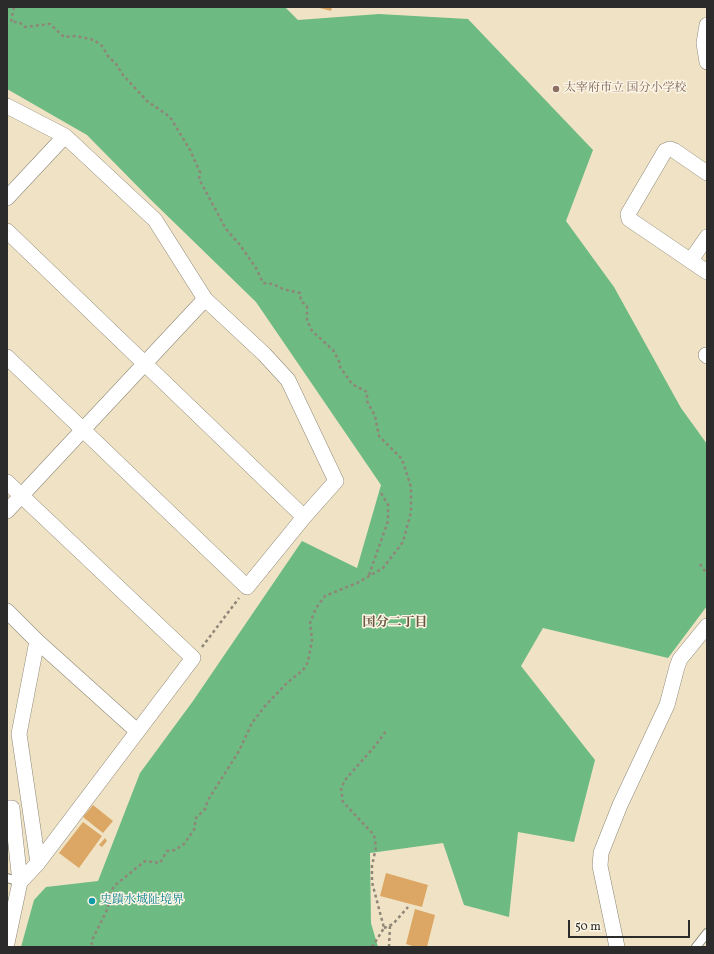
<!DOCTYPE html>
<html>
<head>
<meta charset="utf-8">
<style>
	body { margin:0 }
	#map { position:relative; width:714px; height:954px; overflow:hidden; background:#f0e3c5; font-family:Vollkorn,serif }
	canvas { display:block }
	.frame { position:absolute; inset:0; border:8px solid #2b2b2b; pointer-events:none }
	.scale { position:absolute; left:568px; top:920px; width:122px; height:18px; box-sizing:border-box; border:2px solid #2b2b2b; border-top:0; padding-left:5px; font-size:12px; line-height:14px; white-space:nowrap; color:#2b2b2b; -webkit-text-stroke:3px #fcf5e5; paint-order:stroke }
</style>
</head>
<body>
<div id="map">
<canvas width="714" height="954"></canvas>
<div class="frame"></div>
<div class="scale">50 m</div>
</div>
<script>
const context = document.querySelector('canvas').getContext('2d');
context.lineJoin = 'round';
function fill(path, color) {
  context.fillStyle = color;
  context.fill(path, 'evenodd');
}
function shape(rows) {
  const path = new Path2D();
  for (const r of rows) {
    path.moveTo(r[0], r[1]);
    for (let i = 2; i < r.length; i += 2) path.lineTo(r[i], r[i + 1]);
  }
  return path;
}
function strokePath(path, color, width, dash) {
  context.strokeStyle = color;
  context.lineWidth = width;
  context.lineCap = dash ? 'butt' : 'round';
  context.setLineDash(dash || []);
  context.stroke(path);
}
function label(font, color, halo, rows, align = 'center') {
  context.font = font + ' Vollkorn,"Noto Serif JP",serif';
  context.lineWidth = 3;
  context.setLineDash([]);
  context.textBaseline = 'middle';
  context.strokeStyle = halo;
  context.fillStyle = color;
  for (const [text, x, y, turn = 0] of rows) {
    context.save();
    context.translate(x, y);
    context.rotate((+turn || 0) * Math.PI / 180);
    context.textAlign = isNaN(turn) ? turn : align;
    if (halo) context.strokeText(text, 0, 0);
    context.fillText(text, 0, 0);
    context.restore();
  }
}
const forest = shape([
	[7,7,285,7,298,20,379,14,468,19,593,150,566,221,614,287,681,408,707,444,707,606,668,658,543,628,521,666,595,760,574,842,518,832,509,917,464,905,443,843,370,853,371,923,378,947,21,947,34,900,46,887,98,881,140,773,193,701,302,541,357,568,381,485,256,302,150,199,87,135,7,89]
]);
const building = shape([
	[316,7,332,7,331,11],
	[93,805,113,821,103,833,83,817],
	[83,822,102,836,79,868,59,853],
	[105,838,107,841,102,847,99,845],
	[386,873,428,885,422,907,380,896],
	[415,909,435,915,427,947,415,947,406,944]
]);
const path = shape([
	[14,7,11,22,19,22,25,27,50,24,64,37,76,36,94,40,102,46,108,56,116,64,123,75,147,101,170,117,190,150,200,172,199,179,226,229,240,245,256,268,263,283,273,284,283,289,300,293,301,301,307,306,307,320,312,331,333,350,339,361,340,367,352,384,367,392,367,401,375,416,379,436,402,459,411,487,411,512,403,542,383,568,357,583,325,596,316,608,310,623,312,640,308,662,303,670,288,682,265,706,252,723,239,751,208,800,205,809,196,818,194,830,184,844,175,850,167,851,160,863,145,861,114,886,109,896,108,908,93,938,91,947],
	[700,564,707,574],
	[369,575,388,521,388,505,380,491],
	[202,647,239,598],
	[384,928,393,924,408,907],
	[372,947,384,928,372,882,372,866,376,847,374,835,343,802,341,789,345,780,375,746,386,731],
	[389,947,390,926]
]);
const lane = shape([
	[7,878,20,882],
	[696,947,707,933]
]);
const street = shape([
	[707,25,704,43,707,62],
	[7,106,65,136,155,220,205,299,264,354,288,380,336,481,304,517,247,587,7,357],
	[707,173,675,151,670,149,665,151,628,214,629,219,707,272],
	[7,198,65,136],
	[7,231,304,517],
	[691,260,707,237],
	[706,355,707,356],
	[7,482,193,658,38,863,20,882,7,943],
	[7,511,205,299],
	[7,611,37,641,137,731],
	[37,641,19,734,38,863],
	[7,808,12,808,20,882],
	[617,947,600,866,601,853,620,805,667,705,677,667,680,659,707,626]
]);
const markers = [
	[556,89,4,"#8d6e63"],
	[92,901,4,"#0f9aa8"]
];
const educationNames = [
	["太宰府市立 国分小学校",564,89]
];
const cultureNames = [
	["史蹟水城阯境界",100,901]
];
const neighbourhoodNames = [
	["国分二丁目",395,624]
];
fill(forest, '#6eba83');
fill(building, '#dca764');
strokePath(lane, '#8e8778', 10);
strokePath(street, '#8e8778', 16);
strokePath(path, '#8e8778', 2.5, [3, 3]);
strokePath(lane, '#fff', 8);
strokePath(street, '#fff', 15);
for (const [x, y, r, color] of markers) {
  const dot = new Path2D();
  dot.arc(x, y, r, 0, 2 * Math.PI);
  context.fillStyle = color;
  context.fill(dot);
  strokePath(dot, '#fcf5e5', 1.5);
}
label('12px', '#785e54', '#fcf5e5', educationNames, 'left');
label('12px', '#0d838f', '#fcf5e5', cultureNames, 'left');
label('bold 13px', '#69563f', '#fcf5e5', neighbourhoodNames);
</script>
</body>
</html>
